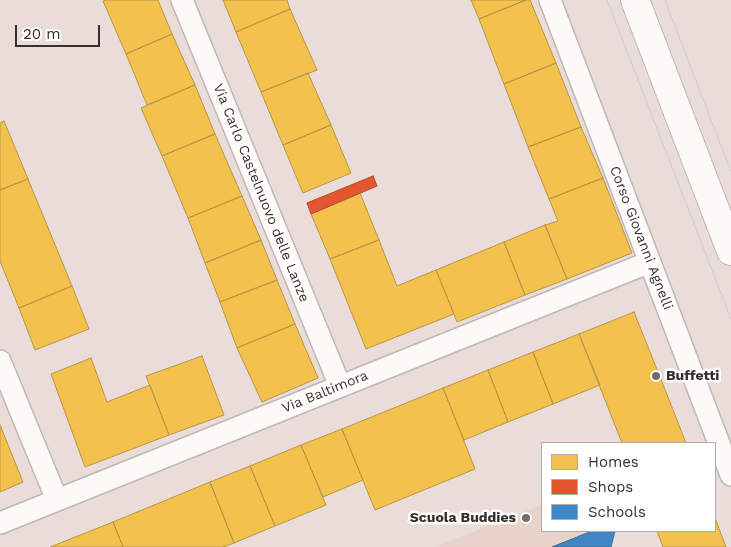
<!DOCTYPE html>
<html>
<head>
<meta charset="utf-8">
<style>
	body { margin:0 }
	#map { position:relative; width:731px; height:547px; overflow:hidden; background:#eadcd8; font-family:"Work Sans",sans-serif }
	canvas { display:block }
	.legend { position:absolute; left:541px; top:442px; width:175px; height:90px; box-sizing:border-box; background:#fff; border:1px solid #afacab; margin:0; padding:6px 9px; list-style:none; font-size:15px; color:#382f2c }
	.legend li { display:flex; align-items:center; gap:10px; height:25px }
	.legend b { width:25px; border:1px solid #afacab }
	.scale { position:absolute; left:15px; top:25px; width:85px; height:22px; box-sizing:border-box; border:2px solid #382f2c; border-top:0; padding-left:6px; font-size:15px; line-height:18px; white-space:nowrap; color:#382f2c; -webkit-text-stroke:4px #fff; paint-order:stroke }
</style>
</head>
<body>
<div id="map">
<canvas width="731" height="547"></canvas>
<ul class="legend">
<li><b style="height:14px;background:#f2c14e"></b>Homes</li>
<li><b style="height:14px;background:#e4572e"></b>Shops</li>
<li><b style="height:14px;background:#3f88c5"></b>Schools</li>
</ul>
<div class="scale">20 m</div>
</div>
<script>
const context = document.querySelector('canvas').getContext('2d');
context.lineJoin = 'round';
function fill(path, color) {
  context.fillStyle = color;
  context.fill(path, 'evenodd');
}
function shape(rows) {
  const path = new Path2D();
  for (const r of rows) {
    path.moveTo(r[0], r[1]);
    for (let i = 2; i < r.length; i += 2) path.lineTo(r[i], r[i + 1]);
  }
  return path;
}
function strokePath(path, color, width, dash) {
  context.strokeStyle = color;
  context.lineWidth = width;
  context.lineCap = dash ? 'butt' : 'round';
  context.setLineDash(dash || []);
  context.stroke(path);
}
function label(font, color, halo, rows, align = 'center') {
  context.font = font + ' "Work Sans",sans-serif';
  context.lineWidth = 5;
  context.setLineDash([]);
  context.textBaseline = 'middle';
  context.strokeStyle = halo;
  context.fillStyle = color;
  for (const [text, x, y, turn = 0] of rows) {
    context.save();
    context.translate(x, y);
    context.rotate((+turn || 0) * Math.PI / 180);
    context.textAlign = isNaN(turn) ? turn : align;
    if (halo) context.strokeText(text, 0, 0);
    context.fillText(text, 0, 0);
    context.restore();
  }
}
const built = shape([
	[542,505,542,531,615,531,611,547,435,547]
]);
const homes = shape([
	[106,0,158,0,172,34,126,54,103,1,106,0],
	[223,0,287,0,290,9,236,32,223,0],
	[471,0,526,0,479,19,471,0],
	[526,0,530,0,556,63,504,84,479,19,526,0],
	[290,9,317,70,261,92,236,32,290,9],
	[172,34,195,85,147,105,126,54,172,34],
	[556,63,581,127,528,147,504,84,556,63],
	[308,73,331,125,283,145,261,92,308,73],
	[195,85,215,134,162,156,141,108,195,85],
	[4,121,28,179,0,190,0,123,4,121],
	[331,125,351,173,303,193,283,145,331,125],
	[581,127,603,178,549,199,528,147,581,127],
	[215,134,242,196,188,218,162,156,215,134],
	[603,178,632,253,567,279,545,225,558,221,549,199,603,178],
	[28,179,72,286,19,308,0,261,0,190,28,179],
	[360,193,379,240,330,259,311,214,360,193],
	[242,196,261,240,205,263,188,218,242,196],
	[545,225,567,279,525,295,504,242,545,225],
	[261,240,277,280,220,302,205,263,261,240],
	[379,240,397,286,436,270,454,314,366,349,330,259,379,240],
	[504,242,525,295,457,322,436,270,504,242],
	[277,280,295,324,237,348,220,302,277,280],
	[72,286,89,329,35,350,19,308,72,286],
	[634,312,662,382,686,443,622,443,579,334,634,312],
	[295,324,318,378,262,402,237,348,295,324],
	[579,334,600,385,553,404,533,352,579,334],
	[533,352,553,404,508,422,488,370,533,352],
	[202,356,224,415,169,435,146,376,202,356],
	[91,358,107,402,150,385,169,435,85,467,51,374,91,358],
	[488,370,508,422,464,440,443,388,488,370],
	[443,388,475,469,375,510,342,429,443,388],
	[0,425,23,482,0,492,0,425],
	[342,429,363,480,323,497,301,445,342,429],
	[301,445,326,505,275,526,250,466,301,445],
	[250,466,275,526,234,543,210,482,250,466],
	[210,482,234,543,223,547,123,547,113,522,210,482],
	[715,518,726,547,663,547,657,531,715,531,715,518],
	[113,522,123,547,50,547,113,522]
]);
const shops = shape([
	[373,176,377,186,311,214,307,203,373,176]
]);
const schools = shape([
	[592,531,615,531,611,547,552,547,592,531]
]);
const minor = shape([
	[182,0,340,386],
	[550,0,731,475],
	[0,361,57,500],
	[0,523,650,262]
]);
const secondary = shape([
	[635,0,731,251]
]);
const tram = shape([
	[607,0,731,319],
	[665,0,731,172]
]);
const markers = [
	[656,376,5,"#766c68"],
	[526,518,5,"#766c68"]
];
const streetNames = [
	["Via Carlo Castelnuovo delle Lanze",261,193,68],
	["Corso Giovanni Agnelli",641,238,69],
	["Via Baltimora",325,392,-22]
];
const poiNames = [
	["Buffetti",666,376],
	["Scuola Buddies",516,518,"right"]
];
fill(built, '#e9d2ca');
fill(homes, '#f2c14e');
strokePath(homes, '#ba9544', 1);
fill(shops, '#e4572e');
strokePath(shops, '#b04b2d', 1);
fill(schools, '#3f88c5');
strokePath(schools, '#3d6d97', 1);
strokePath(minor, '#c1b7b3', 24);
strokePath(secondary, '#c1b7b3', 30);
strokePath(minor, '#fcfaf9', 21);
strokePath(secondary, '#fcfaf9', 28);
strokePath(tram, '#d2cece', 1);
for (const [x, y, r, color] of markers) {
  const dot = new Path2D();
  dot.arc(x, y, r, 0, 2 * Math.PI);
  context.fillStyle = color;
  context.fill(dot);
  strokePath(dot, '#fff', 2);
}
label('14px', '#382f2c', '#fff', streetNames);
label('bold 14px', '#382f2c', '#fff', poiNames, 'left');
</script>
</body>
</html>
